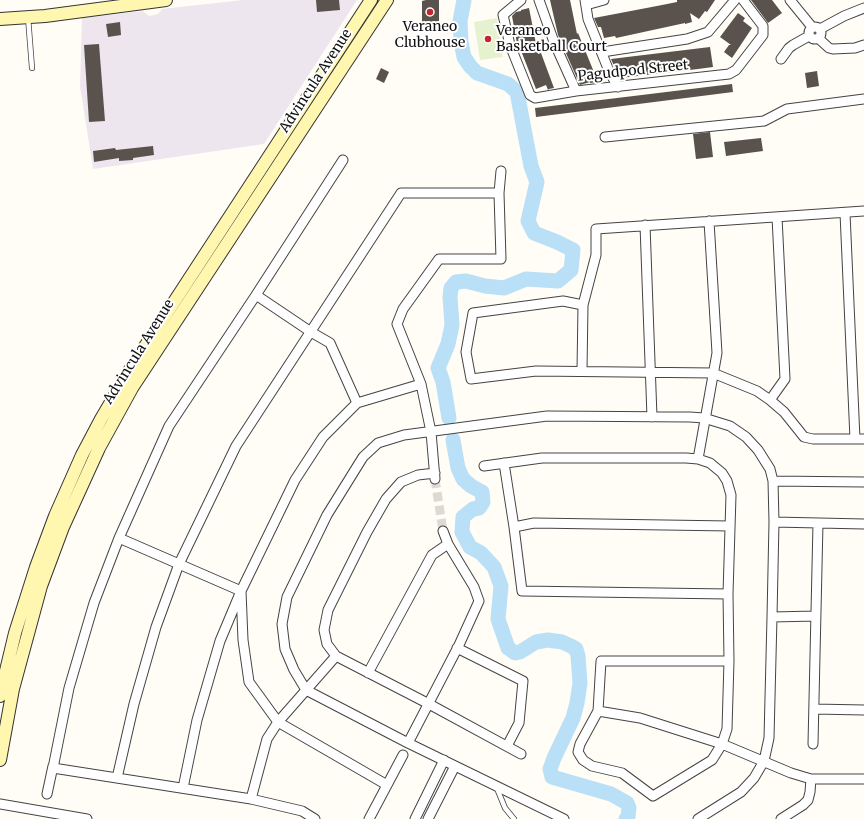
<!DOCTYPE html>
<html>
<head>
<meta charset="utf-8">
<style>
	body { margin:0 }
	canvas { display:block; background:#fffdf5 }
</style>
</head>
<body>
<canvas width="864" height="819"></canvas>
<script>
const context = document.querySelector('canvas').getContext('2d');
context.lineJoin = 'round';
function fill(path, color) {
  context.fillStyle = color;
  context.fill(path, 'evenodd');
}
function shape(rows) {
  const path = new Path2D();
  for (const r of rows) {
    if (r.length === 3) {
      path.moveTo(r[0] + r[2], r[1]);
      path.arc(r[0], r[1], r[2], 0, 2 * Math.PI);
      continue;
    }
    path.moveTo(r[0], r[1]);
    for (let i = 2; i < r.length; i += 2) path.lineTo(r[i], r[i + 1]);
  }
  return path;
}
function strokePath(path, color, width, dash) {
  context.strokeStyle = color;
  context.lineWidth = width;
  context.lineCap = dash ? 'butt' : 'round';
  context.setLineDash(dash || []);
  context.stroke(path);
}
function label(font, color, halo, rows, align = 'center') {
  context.font = font + ' Merriweather,serif';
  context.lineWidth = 4;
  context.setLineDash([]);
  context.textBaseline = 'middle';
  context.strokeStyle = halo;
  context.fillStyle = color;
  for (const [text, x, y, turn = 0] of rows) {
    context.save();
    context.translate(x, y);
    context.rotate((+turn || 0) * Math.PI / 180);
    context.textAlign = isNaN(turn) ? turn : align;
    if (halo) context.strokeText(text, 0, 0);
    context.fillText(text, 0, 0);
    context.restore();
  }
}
const industrial = shape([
	[243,0,357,0,264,144,93,169,80,86,82,18,143,11,149,16,158,14,162,9]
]);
const pitch = shape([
	[497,18,503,57,480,60,474,22]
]);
const river = shape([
	[449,418,443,382,438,368,448,344,452,325,450,297,451,288,456,282,466,281,485,286,504,288,526,279,558,281,571,270,573,250,557,242,534,233,528,221,537,182,531,166,517,92,508,84,477,73,470,66,464,57,461,42,460,21,464,0],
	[453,440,458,468,463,479,471,486,482,492,483,502,479,508,473,509,463,517,462,532,470,547,481,553,494,567,501,586,498,619,508,648,515,653,520,652,536,642,548,640,562,642,571,646,576,649,578,656,580,683,577,703,573,718,554,758,550,769,552,777,611,794,627,803,629,808,628,817,626,819]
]);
const building = shape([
	[316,0,339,0,340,10,317,12],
	[426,0,439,0,439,23,433,22,433,28,425,28,425,22,422,22,422,1],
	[550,0,570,0,577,34,578,33,598,82,590,83,590,82,580,85,558,35],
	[677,0,715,0,707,12,705,11,699,19,690,13,692,22,685,24,685,23,616,38,615,36,604,38,601,27,598,27,594,18,657,6,677,2],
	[751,0,772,0,782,13,768,23],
	[529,8,538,54,541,53,554,88,549,89,548,90,546,85,536,89,520,48,518,49,512,16,516,12,521,11,521,10],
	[738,13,745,18,743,21,752,28,732,58,724,52,729,45,731,45,720,37],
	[120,22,121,35,108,37,106,24],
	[99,44,105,121,89,122,84,45],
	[710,47,713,67,698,69,620,78,618,66,614,66,611,59],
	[381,68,389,72,384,83,376,79],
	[817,71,819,86,807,88,805,73],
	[732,84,733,92,536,117,535,108],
	[710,132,713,157,696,159,693,134],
	[761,138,763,151,726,156,724,142],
	[153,146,154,155,133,158,133,160,119,161,119,158,94,162,93,151,115,148,116,150]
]);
const streetTunnel = shape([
	[435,479,443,531]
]);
const lane = shape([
	[28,17,32,68],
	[496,786,505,808,514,819]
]);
const street = shape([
	[521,0,503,15,510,45,530,95,535,98,576,91,729,74,736,70,763,35,763,26,743,0],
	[539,0,554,42,576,91],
	[585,0,588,19,609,71,618,87],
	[790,0,812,27],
	[586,5,604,0],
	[815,33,6],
	[820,29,844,16,864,8],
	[818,38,829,48,833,49,855,48,864,45],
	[602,52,687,39,708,32,735,0],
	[781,59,789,48,793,45,809,36],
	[605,137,764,121,787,109,864,99],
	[845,213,855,439],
	[645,225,652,417],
	[256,295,311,332,330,343,357,403,421,384,431,432,435,479],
	[583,305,563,301,473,313,466,352,471,379,536,371,713,373,757,391,770,400,784,412,804,437,813,439,864,439],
	[582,370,583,305,596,255,596,229,864,211],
	[421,384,397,324,403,309,439,259,501,259,499,193,501,171],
	[770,400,785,379,777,217],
	[698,459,717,353,709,221],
	[504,463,514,527,522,591,728,594],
	[484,466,542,458,686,458,698,459,710,463,722,473,727,481,731,495,728,594,729,661,727,729,722,744,712,760,653,796,622,773,592,766,583,760,578,752,580,744,598,711,601,661,729,661],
	[435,473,418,475,401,482,386,499,367,532,328,610,324,630,327,644,336,656,429,704,521,754],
	[773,481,864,482],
	[774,522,864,524],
	[514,527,534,523,730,526],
	[119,538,241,591,243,640,249,682,278,722,387,785],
	[772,617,816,616],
	[457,648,523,681,519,723,507,746],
	[368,673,432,555,448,544],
	[814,709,864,710],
	[598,711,640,718,722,744,791,773,811,779,864,779],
	[408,743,459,645,479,601,474,587,448,544,443,531],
	[813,744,818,523],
	[117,778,134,704,156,627,179,564,236,446,401,193,499,193],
	[183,788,197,720,220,641,241,591,295,480,323,437,357,403],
	[47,794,53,766],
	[251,799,267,739,278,722,336,656],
	[0,804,87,819],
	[315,819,302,811,251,799,53,768,69,688,94,603,119,538,169,426,256,295,343,160],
	[369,819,403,755],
	[415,819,444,760],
	[428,819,455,766],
	[564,819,408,743,306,690,294,670,285,649,282,624,287,597,327,515,363,457,378,443,404,435,547,416,690,417,704,418,730,426,746,437,758,450,770,469,773,481,774,522,772,617,769,738,764,761,754,778,741,792,698,819],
	[781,819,803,805,808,800,810,792,811,779]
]);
const secondary = shape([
	[0,19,45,16,166,0],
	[0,696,15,633,36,567,55,516,82,455,101,419,131,368,371,0],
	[0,760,13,689,41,586,63,527,99,448,132,388,387,0]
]);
const markers = [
	[430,12,4,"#c4262e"],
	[488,39,4,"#c4262e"]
];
const poiNames = [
	["Veraneo",430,27],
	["Clubhouse",430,43],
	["Veraneo",496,31,"left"],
	["Basketball Court",496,47,"left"]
];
const streetNames = [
	["Pagudpod Street",633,71,-6],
	["Advincula Avenue",316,81,-57],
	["Advincula Avenue",139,352,-58]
];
fill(industrial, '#eee6ef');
fill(pitch, '#e6f2cf');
strokePath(river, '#b9e0f7', 15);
fill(building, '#5a524d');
strokePath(streetTunnel, '#dbdad3', 9, [9, 4.5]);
strokePath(lane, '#444', 6);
strokePath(street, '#444', 11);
strokePath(secondary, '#333', 14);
strokePath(lane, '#fff', 4.5);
strokePath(street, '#fff', 9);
strokePath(secondary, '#fff6b0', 12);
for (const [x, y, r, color] of markers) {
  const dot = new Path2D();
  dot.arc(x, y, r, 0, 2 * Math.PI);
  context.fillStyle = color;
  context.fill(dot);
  strokePath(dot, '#fff', 1.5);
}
label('14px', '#111', '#fff', poiNames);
label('14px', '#111', '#fff', streetNames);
</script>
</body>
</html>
